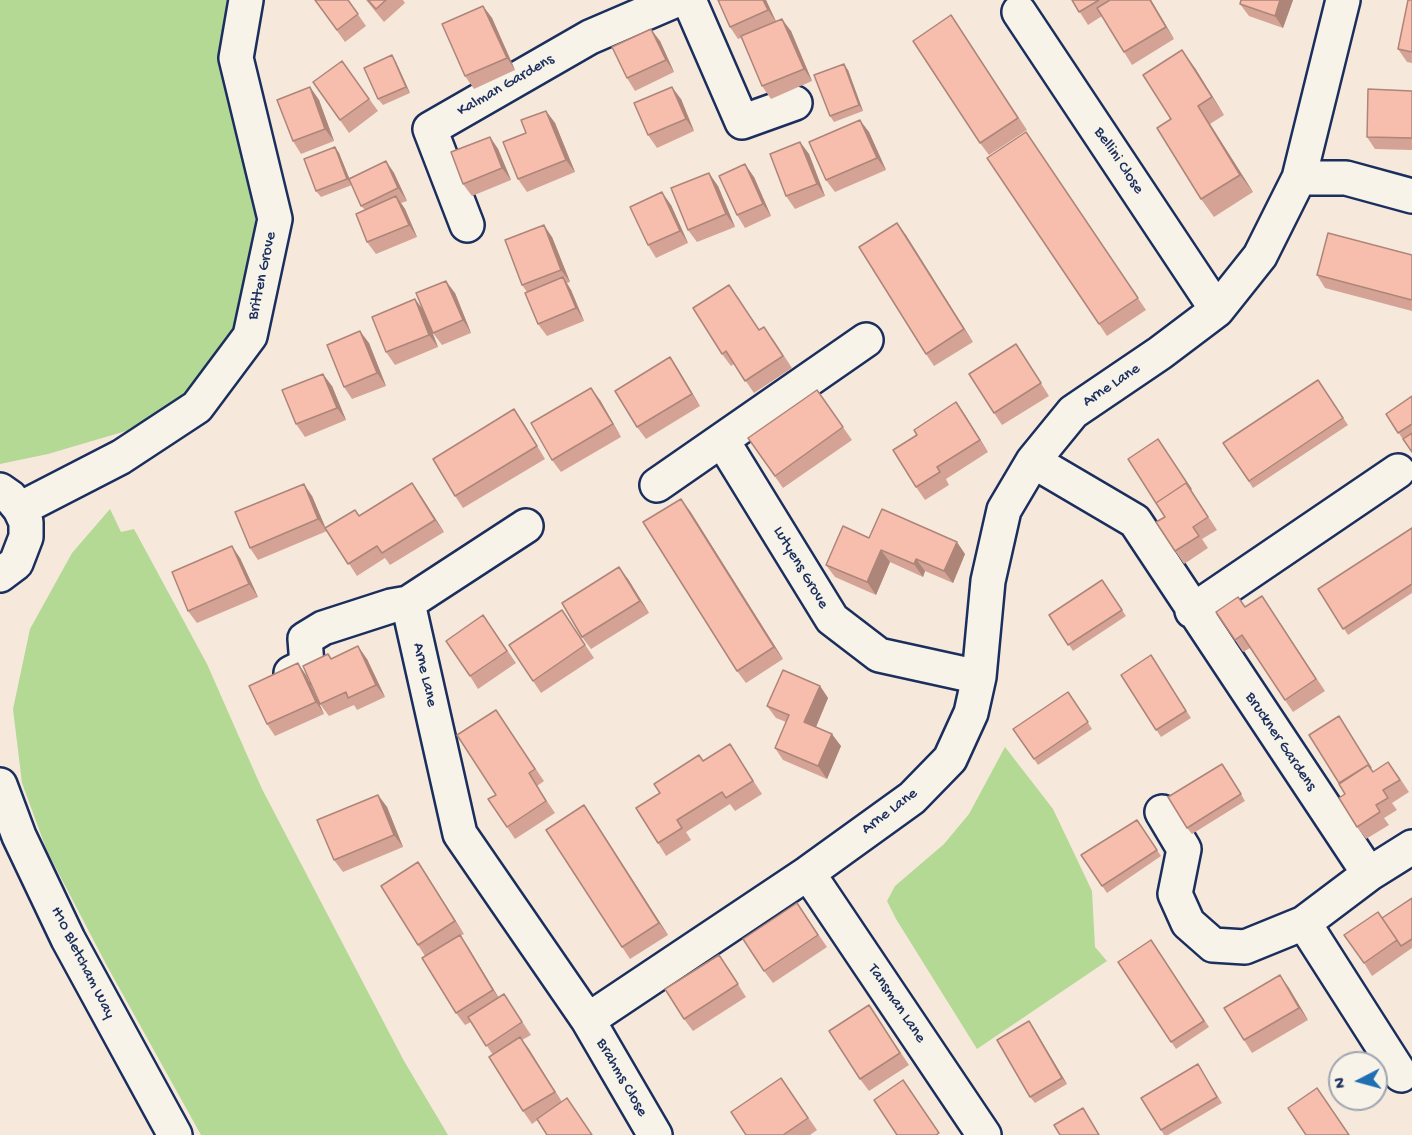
<!DOCTYPE html>
<html>
<head>
<meta charset="utf-8">
<style>
	body { margin:0 }
	#map { position:relative; width:1412px; height:1135px; overflow:hidden; background:#f7e8dc; font-family:"Gochi Hand",sans-serif }
	canvas { display:block }
	.north { position:absolute; left:1328px; top:1051px; width:60px; height:60px; box-sizing:border-box; background:#f7f3e8; border:2px solid #9fa5b1; border-radius:50%; rotate:264deg; font-size:16px; font-weight:700; line-height:24px; text-align:center; color:#1b2f5e }
	.north::after { content:''; display:block; margin:auto; width:21px; height:27px; background:#1f6fb2; clip-path:polygon(50% 0,100% 100%,50% 72%,0 100%) }
</style>
</head>
<body>
<div id="map">
<canvas width="1412" height="1135"></canvas>
<div class="north">N</div>
</div>
<script>
const context = document.querySelector('canvas').getContext('2d');
context.lineJoin = 'round';
function fill(path, color) {
  context.fillStyle = color;
  context.fill(path, 'evenodd');
}
function shape(rows) {
  const path = new Path2D();
  for (const r of rows) {
    path.moveTo(r[0], r[1]);
    for (let i = 2; i < r.length; i += 2) path.lineTo(r[i], r[i + 1]);
  }
  return path;
}
function strokePath(path, color, width, dash) {
  context.strokeStyle = color;
  context.lineWidth = width;
  context.lineCap = dash ? 'butt' : 'round';
  context.setLineDash(dash || []);
  context.stroke(path);
}
function label(font, color, halo, rows, align = 'center') {
  context.font = font + ' "Gochi Hand",sans-serif';
  context.lineWidth = 4.5;
  context.setLineDash([]);
  context.textBaseline = 'middle';
  context.strokeStyle = halo;
  context.fillStyle = color;
  for (const [text, x, y, turn = 0] of rows) {
    context.save();
    context.translate(x, y);
    context.rotate((+turn || 0) * Math.PI / 180);
    context.textAlign = isNaN(turn) ? turn : align;
    if (halo) context.strokeText(text, 0, 0);
    context.fillText(text, 0, 0);
    context.restore();
  }
}
const green = shape([
	[0,0,235,0,255,204,256,263,244,318,181,398,126,431,48,454,0,464],
	[110,509,121,532,134,529,207,664,262,789,404,1061,448,1135,201,1135,106,964,47,851,22,783,13,709,30,629,72,553],
	[1005,747,1053,809,1092,891,1095,947,1107,961,977,1049,896,919,887,901,895,886,944,844,969,814]
]);
const street = shape([
	[689,0,742,122,795,103],
	[1019,12,1217,310],
	[1299,178,1346,178,1412,196],
	[467,225,430,129,590,37,676,0],
	[722,440,832,619,879,655,979,677],
	[1033,461,1135,521,1369,874,1412,847],
	[657,485,866,340],
	[20,509,121,457,197,407,250,336,275,219,236,58,246,0],
	[408,603,460,834,588,1020,655,1135],
	[1192,611,1398,471],
	[291,673,307,665,305,639,323,628,391,606,408,603,526,526],
	[1162,812,1184,849,1175,894,1188,923,1213,945,1245,947,1304,923,1369,874],
	[808,873,984,1135],
	[1304,923,1401,1075],
	[588,1020,808,873,912,798,950,759,971,713,979,677,988,581,1004,510,1033,461,1073,412,1160,353,1217,310,1260,256,1299,178,1343,0]
]);
const secondary = shape([
	[0,490,10,497,20,509,26,522,26,537,16,563,0,575],
	[0,785,19,836,68,939,175,1135]
]);
const wall = shape([
	[315,0,348,0,366,26,345,42],
	[366,0,403,0,405,3,384,22],
	[718,0,766,0,776,21,791,31,812,81,771,99,762,86,741,38,738,39,730,27],
	[1072,0,1151,0,1174,39,1132,65,1102,16,1088,25],
	[1241,0,1293,0,1283,28,1249,16,1240,4],
	[1412,0,1412,63,1407,62,1398,49],
	[483,6,492,18,515,70,474,89,465,76],
	[951,15,1027,130,989,155,980,143],
	[660,41,674,72,635,91,627,78],
	[392,55,396,62,410,93,383,105,378,99],
	[342,61,378,111,349,133,313,82],
	[1195,68,1224,115,1210,124,1253,192,1214,217,1201,199,1171,119],
	[848,70,863,111,834,122,830,116],
	[310,87,319,100,334,141,301,154,293,141],
	[1412,91,1412,150,1375,149,1367,137],
	[681,99,694,131,657,148,648,135],
	[546,111,555,123,575,172,527,192,518,179,526,133],
	[869,132,886,170,835,192,826,180],
	[1026,132,1146,310,1107,336,987,158],
	[490,137,498,149,511,180,472,196,463,184],
	[800,142,809,154,825,196,795,209,786,196],
	[335,147,339,153,349,178,386,161,394,173,407,201,401,203,405,209,417,237,376,254,367,242,365,210,361,206,352,185,321,197,316,191],
	[754,177,771,216,745,228,737,215],
	[718,186,735,227,697,242,688,230],
	[671,205,688,243,656,258,648,245],
	[897,223,973,342,934,366,926,354],
	[552,237,570,282,567,283,571,290,584,321,547,336,538,324,527,292,522,285],
	[1412,255,1412,311,1325,288,1317,275],
	[455,293,471,333,442,345,433,333],
	[738,297,759,330,773,339,792,368,754,393,734,364,731,366,722,354],
	[415,299,424,311,438,347,395,365,386,352],
	[369,343,386,386,352,399,344,387],
	[1016,344,1049,396,1002,425,994,413],
	[670,357,700,406,646,439,637,427],
	[1318,380,1348,425,1253,488,1223,443],
	[332,386,346,420,305,437,296,424],
	[817,390,852,440,783,488,748,438],
	[1412,396,1412,453,1386,414],
	[600,400,621,437,561,472,552,460],
	[965,415,988,452,946,479,949,485,925,500,916,487],
	[523,422,545,459,463,508,455,496],
	[1158,439,1217,530,1202,539,1208,548,1184,564,1175,551],
	[312,496,325,528,421,496,444,532,390,565,385,558,357,576,326,528,327,531,258,560,250,548],
	[690,511,783,659,746,683,737,671],
	[1412,528,1412,593,1348,635,1318,589],
	[869,538,965,554,953,583,925,571,923,577,890,562,876,595,835,577,826,565],
	[240,558,258,597,197,623,188,611],
	[628,579,649,613,591,649,582,637],
	[1102,580,1126,616,1073,651,1049,615],
	[1262,596,1325,691,1293,712,1250,648,1243,652,1216,612,1245,607],
	[562,610,594,658,541,693,509,645],
	[483,615,516,663,478,689,470,676],
	[332,659,367,659,385,697,357,710,354,705,329,716,320,704],
	[1155,662,1191,718,1161,737,1121,675],
	[306,675,324,714,275,736,267,724],
	[820,686,828,698,816,727,841,746,827,779,783,760,775,748,786,722,776,718,767,706],
	[1068,692,1092,729,1038,765,1013,729],
	[496,710,544,781,537,786,555,813,515,839,488,799,496,795],
	[1343,723,1373,772,1397,774,1409,792,1392,803,1397,810,1384,818,1389,825,1366,839,1357,827,1345,794],
	[738,757,762,794,735,811,730,804,686,832,691,840,666,856,658,843,660,793,703,761],
	[1227,770,1245,801,1192,834,1187,828],
	[378,795,387,807,403,847,343,872,334,860],
	[584,805,668,935,630,959,622,947],
	[1137,820,1161,856,1107,893,1081,855],
	[418,862,464,934,460,936,468,947,498,997,504,994,531,1035,522,1040,562,1102,532,1124,523,1111,493,1055,471,1022,465,1025,456,1013,425,956,418,945],
	[1412,898,1412,948,1372,976,1364,963,1382,918],
	[797,903,827,947,773,983,764,971],
	[1151,940,1209,1027,1176,1049,1118,962],
	[727,967,746,997,693,1031,684,1019],
	[1280,975,1289,988,1308,1020,1252,1053,1244,1040],
	[869,1005,909,1065,869,1091,860,1079],
	[1033,1027,1067,1084,1035,1103,1030,1097],
	[1198,1064,1222,1103,1168,1135,1164,1135,1161,1130],
	[781,1078,817,1130,810,1135,746,1135]
]);
const shadedWall = shape([
	[763,0,766,0,776,22,768,10],
	[1150,0,1151,0,1174,39,1166,27],
	[1280,0,1293,0,1283,28,1275,16],
	[483,6,492,18,515,70,507,58],
	[782,19,791,31,812,81,804,69],
	[651,29,660,41,674,72,666,60],
	[1182,50,1195,68,1224,115,1212,97],
	[392,55,396,62,410,93,406,87],
	[844,64,848,70,863,111,859,105],
	[310,87,319,100,334,141,325,129],
	[672,87,681,99,694,131,686,119],
	[1198,106,1210,124,1253,192,1240,175],
	[546,111,555,123,575,172,566,160],
	[860,120,869,132,886,170,877,158],
	[490,137,498,149,511,180,502,168],
	[800,142,809,154,825,196,817,184],
	[335,147,339,153,352,185,347,179],
	[386,161,394,173,407,201,398,188],
	[745,164,754,177,771,216,763,204],
	[709,173,718,186,735,227,726,214],
	[662,192,671,205,688,243,680,231],
	[396,196,405,209,417,237,409,225],
	[897,223,906,235,973,342,964,329],
	[544,225,552,237,570,282,561,270],
	[563,277,571,290,584,321,576,308],
	[446,281,455,293,471,333,463,320],
	[415,299,424,311,438,347,429,335],
	[360,331,369,343,386,386,377,373],
	[670,357,678,369,700,406,692,394],
	[323,374,332,386,346,420,337,408],
	[591,388,600,400,621,437,613,424],
	[956,402,965,415,988,452,980,440],
	[412,483,421,496,444,532,435,520],
	[304,484,312,496,327,531,318,519],
	[681,499,690,511,783,659,774,647],
	[957,542,965,554,953,583,944,571],
	[232,546,240,558,258,597,249,584],
	[881,550,890,562,876,595,867,582],
	[916,559,925,571,923,577,914,564],
	[619,567,628,579,649,613,640,601],
	[358,646,367,659,385,697,376,685],
	[298,663,306,675,324,714,316,702],
	[820,686,828,698,813,734,804,722],
	[832,734,841,746,827,779,818,766],
	[378,795,387,807,403,847,394,835],
	[584,805,593,818,668,935,659,923],
	[418,862,426,874,464,934,455,921],
	[460,935,468,947,502,1003,493,990],
	[1280,975,1289,988,1308,1020,1299,1008],
	[1029,1021,1033,1027,1067,1084,1062,1078],
	[520,1037,529,1049,563,1104,555,1092]
]);
const building = shape([
	[315,0,348,0,358,14,337,30,315,0],
	[368,0,386,0,376,9,368,0],
	[718,0,763,0,768,10,730,27,718,0],
	[1072,0,1099,0,1079,12,1072,0],
	[1110,0,1150,0,1166,27,1124,52,1097,8,1110,0],
	[1241,0,1280,0,1275,16,1240,4,1241,0],
	[1408,0,1412,0,1412,52,1398,49,1408,0],
	[483,6,507,58,465,76,442,24,483,6],
	[951,15,1018,118,980,143,913,41,951,15],
	[782,19,804,69,762,86,741,36,782,19],
	[651,29,666,60,627,78,612,47,651,29],
	[1182,50,1212,97,1198,106,1240,175,1201,199,1157,128,1171,119,1143,75,1182,50],
	[392,55,406,87,378,99,364,68,392,55],
	[342,61,369,99,340,120,313,82,342,61],
	[844,64,859,105,830,116,814,75,844,64],
	[310,87,325,129,293,141,277,100,310,87],
	[672,87,686,119,648,135,634,103,672,87],
	[1368,89,1412,91,1412,138,1367,137,1368,89],
	[546,111,566,160,518,179,503,142,526,133,521,120,546,111],
	[860,120,877,158,826,180,809,142,860,120],
	[1026,132,1138,298,1099,324,987,158,1026,132],
	[490,137,502,168,463,184,451,152,490,137],
	[800,142,817,184,786,196,770,154,800,142],
	[335,147,347,179,316,191,304,159,335,147],
	[386,161,398,188,361,206,349,179,386,161],
	[745,164,763,204,737,215,719,176,745,164],
	[709,173,726,214,688,230,671,188,709,173],
	[662,192,680,231,648,245,630,207,662,192],
	[396,196,409,225,367,242,356,214,396,196],
	[897,223,964,329,926,354,859,247,897,223],
	[544,225,561,270,522,285,505,240,544,225],
	[1328,233,1412,255,1412,300,1317,275,1328,233],
	[563,277,576,308,538,324,525,293,563,277],
	[446,281,463,320,433,333,416,293,446,281],
	[729,285,759,330,764,327,783,356,745,381,726,351,722,354,693,308,729,285],
	[415,299,429,335,386,352,372,317,415,299],
	[360,331,377,373,344,387,327,345,360,331],
	[1016,344,1041,383,994,413,969,374,1016,344],
	[670,357,692,394,637,427,615,391,670,357],
	[323,374,337,408,296,424,282,390,323,374],
	[1318,380,1343,418,1249,481,1223,443,1318,380],
	[591,388,613,424,552,460,531,423,591,388],
	[817,390,843,427,775,476,748,438,817,390],
	[1412,396,1412,424,1398,433,1386,414,1412,396],
	[956,402,980,440,937,467,940,472,916,487,893,450,917,435,914,430,956,402],
	[514,409,537,446,455,496,433,459,514,409],
	[1412,433,1412,452,1403,439,1412,433],
	[1158,439,1191,489,1186,483,1156,503,1128,459,1158,439],
	[412,483,435,520,382,553,377,546,348,564,325,528,355,510,359,516,412,483],
	[1186,483,1208,517,1193,527,1199,536,1175,551,1156,522,1165,517,1156,503,1186,483],
	[304,484,318,519,250,548,235,512,304,484],
	[681,499,774,647,737,671,643,522,681,499],
	[882,509,957,542,944,571,916,559,914,564,881,550,867,582,826,565,843,526,869,538,882,509],
	[1412,528,1412,584,1343,629,1318,589,1412,528],
	[232,546,249,584,188,611,172,572,232,546],
	[619,567,640,601,582,637,562,603,619,567],
	[1102,580,1122,610,1068,645,1049,615,1102,580],
	[1262,596,1316,679,1285,700,1242,635,1235,640,1216,612,1238,597,1245,607,1262,596],
	[562,610,585,645,533,681,509,645,562,610],
	[483,615,507,651,470,676,446,641,483,615],
	[358,646,376,685,348,698,346,692,320,704,303,666,328,654,331,659,358,646],
	[1151,655,1186,711,1156,730,1121,675,1151,655],
	[298,663,316,702,267,724,249,686,298,663],
	[783,670,820,686,804,722,832,734,818,766,775,748,789,715,767,706,783,670],
	[1068,692,1088,722,1034,759,1013,729,1068,692],
	[496,710,535,769,529,773,546,801,507,827,488,799,496,795,457,735,496,710],
	[1339,716,1371,768,1368,765,1339,783,1309,735,1339,716],
	[730,744,753,781,726,798,722,792,677,820,682,828,658,843,636,808,660,793,654,784,699,755,703,761,730,744],
	[1388,762,1400,780,1383,790,1388,798,1376,805,1380,812,1357,827,1339,798,1345,794,1339,784,1368,765,1373,772,1388,762],
	[1222,764,1241,794,1187,828,1168,797,1222,764],
	[378,795,394,835,334,860,317,820,378,795],
	[584,805,659,923,622,947,546,830,584,805],
	[1137,820,1157,850,1102,886,1081,855,1137,820],
	[418,862,455,921,418,945,381,886,418,862],
	[1412,898,1412,939,1401,946,1382,918,1412,898],
	[797,903,818,935,764,971,743,939,797,903],
	[1378,912,1397,940,1364,963,1344,935,1378,912],
	[460,935,493,990,456,1013,422,958,460,935],
	[1151,940,1204,1021,1171,1042,1118,962,1151,940],
	[719,955,738,984,684,1019,665,989,719,955],
	[1280,975,1299,1008,1244,1040,1224,1008,1280,975],
	[504,994,522,1022,486,1046,468,1017,504,994],
	[869,1005,900,1053,860,1079,829,1031,869,1005],
	[1029,1021,1062,1078,1030,1097,997,1040,1029,1021],
	[520,1037,555,1092,523,1111,489,1057,520,1037],
	[1198,1064,1217,1097,1161,1130,1141,1098,1198,1064],
	[781,1078,808,1118,783,1135,746,1135,731,1112,781,1078],
	[903,1080,939,1133,936,1135,897,1135,874,1100,903,1080],
	[1317,1088,1349,1135,1306,1135,1288,1108,1317,1088],
	[567,1098,592,1135,547,1135,537,1119,567,1098],
	[1083,1108,1099,1135,1060,1135,1054,1125,1083,1108]
]);
const streetNames = [
	["Kalman Gardens",506,86,-30],
	["Bellini Close",1118,161,56],
	["Britten Grove",263,276,-78],
	["Arne Lane",1112,386,-34],
	["Lutyens Grove",800,568,59],
	["Arne Lane",424,675,77],
	["Bruckner Gardens",1280,742,56],
	["Arne Lane",890,812,-37],
	["H10 Bletcham Way",82,963,63],
	["Tansman Lane",896,1004,56],
	["Brahms Close",621,1078,60]
];
fill(green, '#b3d994');
strokePath(street, '#1b2f5e', 38);
strokePath(secondary, '#1b2f5e', 38);
strokePath(street, '#f7f3e8', 33);
strokePath(secondary, '#f7f3e8', 33);
fill(wall, '#d4a395');
fill(shadedWall, '#ad8579');
fill(building, '#f7bead');
strokePath(building, '#ad8579', 1.5);
label('16px', '#1b2f5e', '#f7f3e8', streetNames);
</script>
</body>
</html>
